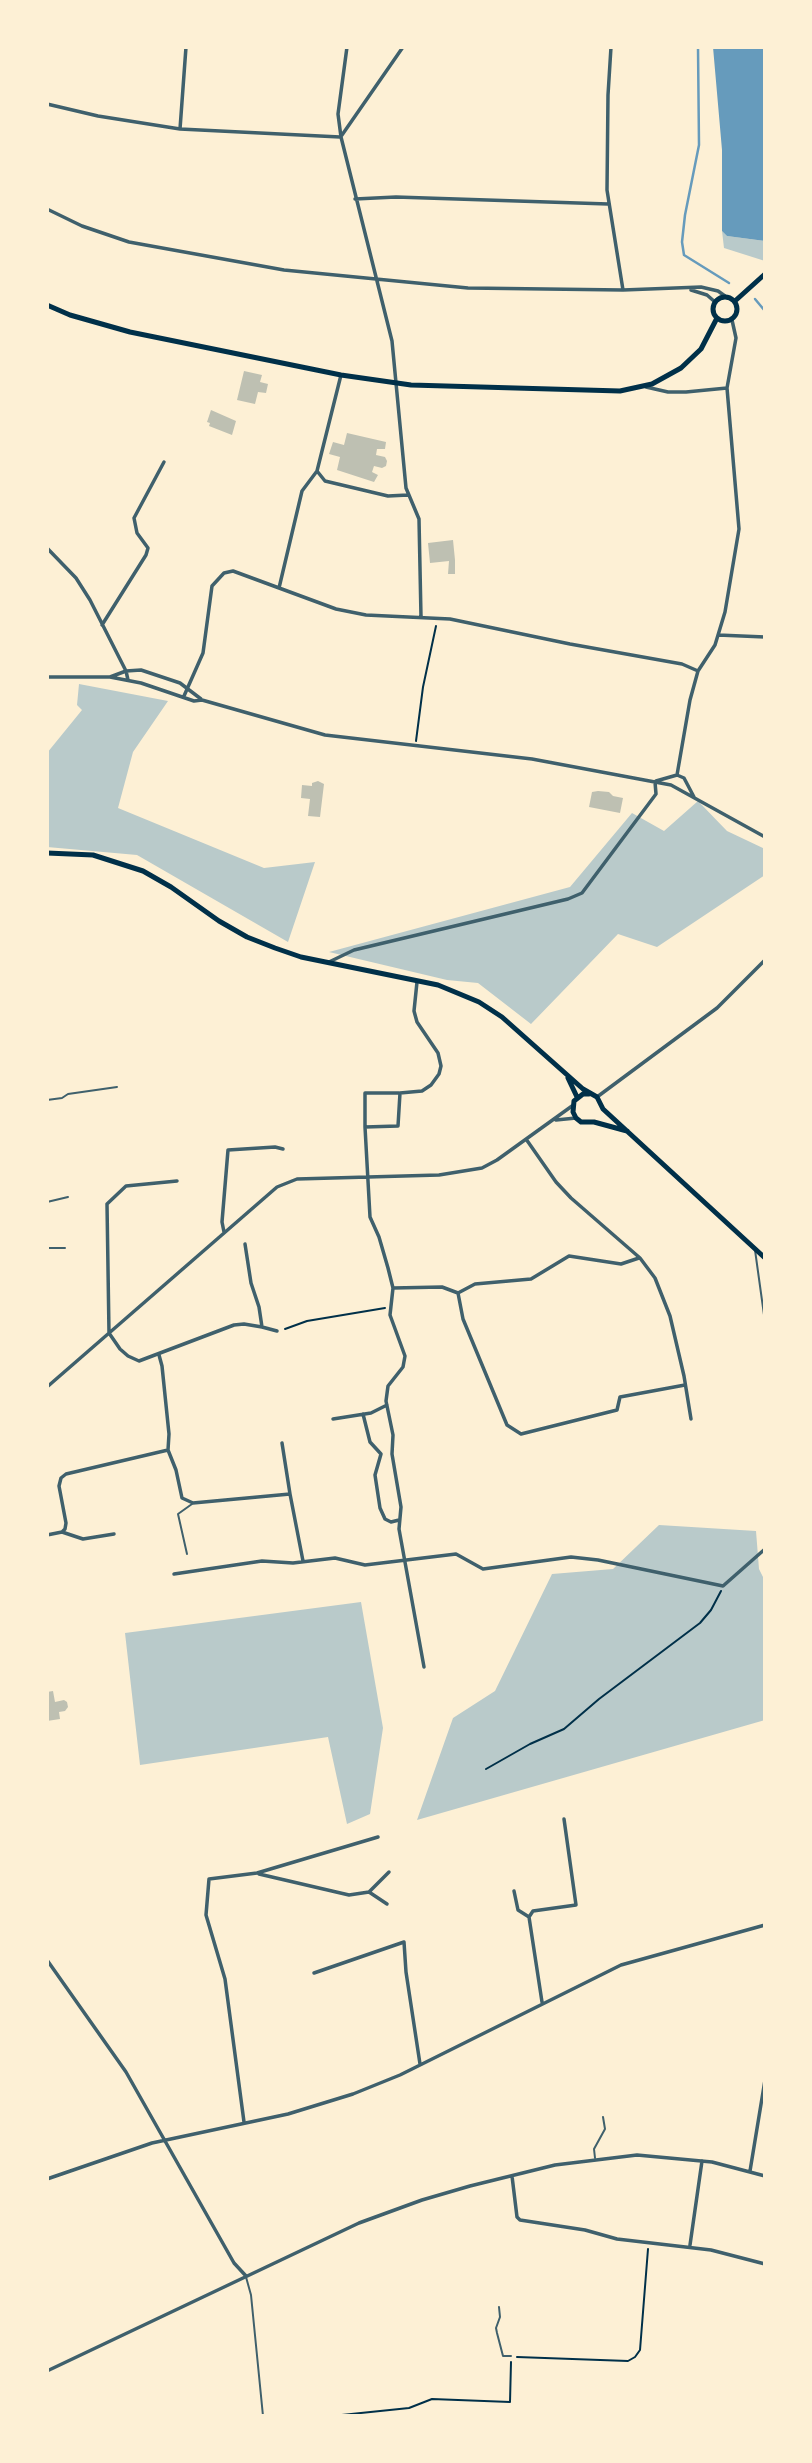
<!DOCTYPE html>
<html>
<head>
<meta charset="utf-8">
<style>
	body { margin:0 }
	#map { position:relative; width:812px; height:2463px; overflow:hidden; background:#fdf0d5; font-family:"Asap Condensed",sans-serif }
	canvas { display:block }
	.frame { position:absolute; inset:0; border:49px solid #fdf0d5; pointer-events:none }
</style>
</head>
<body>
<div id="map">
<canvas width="812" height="2463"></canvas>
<div class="frame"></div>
</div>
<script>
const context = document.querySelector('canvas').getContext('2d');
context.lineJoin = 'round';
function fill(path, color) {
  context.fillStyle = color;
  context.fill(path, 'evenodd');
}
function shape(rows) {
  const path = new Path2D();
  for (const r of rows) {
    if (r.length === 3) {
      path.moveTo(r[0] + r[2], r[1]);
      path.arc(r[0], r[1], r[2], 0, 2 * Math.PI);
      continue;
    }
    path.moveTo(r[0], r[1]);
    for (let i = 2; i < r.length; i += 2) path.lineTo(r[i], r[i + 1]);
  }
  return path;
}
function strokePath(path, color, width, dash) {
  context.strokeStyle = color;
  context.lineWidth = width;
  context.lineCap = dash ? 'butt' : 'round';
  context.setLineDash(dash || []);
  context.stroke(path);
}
const green = shape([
	[722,231,727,236,765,241,765,261,724,248],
	[79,684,168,701,133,752,118,808,264,868,315,862,288,942,137,855,47,847,47,753,82,710,77,705],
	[698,801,727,831,765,849,765,875,657,947,618,934,531,1024,478,983,447,980,329,952,570,887,632,813,664,831],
	[659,1525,756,1531,759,1569,765,1581,765,1720,417,1820,453,1718,495,1691,552,1574,613,1569],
	[361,1602,383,1728,370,1814,347,1824,328,1737,140,1765,125,1633]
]);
const water = shape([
	[713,47,765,47,765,241,727,236,722,231,722,150]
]);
const stream = shape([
	[698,47,699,145,685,215,682,242,684,255,729,283],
	[755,299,765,311]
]);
const building = shape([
	[244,371,262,375,260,382,268,384,266,393,258,392,255,404,237,400],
	[211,410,236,421,232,435,209,426,210,423,207,422],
	[347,433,386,442,385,449,377,449,376,455,385,457,387,461,386,466,382,468,374,466,372,472,378,475,374,482,337,470,340,457,329,454,333,442,344,445],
	[453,540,455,560,455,574,448,574,449,561,430,563,428,543],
	[318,781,324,784,320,817,308,816,310,799,301,798,302,785,312,786,312,783],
	[598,791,609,792,613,796,623,798,620,813,589,807,592,792],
	[53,1691,55,1702,64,1700,67,1702,68,1707,65,1711,59,1712,60,1719,47,1721,47,1692]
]);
const path = shape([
	[416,741,423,687,436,626],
	[285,1329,307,1321,385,1308],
	[486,1769,530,1744,564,1729,599,1699,700,1623,711,1610,721,1591],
	[517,2357,628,2361,635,2357,640,2350,648,2249],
	[332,2416,409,2408,432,2399,510,2402,511,2362]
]);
const service = shape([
	[47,1100,62,1098,68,1094,117,1087],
	[47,1202,68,1197],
	[47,1248,65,1248],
	[755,1250,765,1322],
	[187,1554,178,1514,192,1504],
	[595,2158,594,2149,605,2129,603,2117],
	[246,2277,251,2295,263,2416],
	[499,2307,500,2317,496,2328,497,2333,503,2356,511,2356]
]);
const minor = shape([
	[347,47,338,114,341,137,392,341,406,488,419,519,421,617],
	[611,47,608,95,607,190,623,290],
	[47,104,98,116,180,129,340,137],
	[180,129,186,47],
	[342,135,403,47],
	[355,199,396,197,608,204],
	[47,209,82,226,129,242,284,270,468,288,623,290,701,287,718,291,725,296],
	[691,290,707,295,715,302],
	[646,387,668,392,686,392,727,388],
	[317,471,325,481,388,496,408,495],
	[47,548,76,578,90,600,126,671,128,680],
	[279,588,302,491,317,471,341,375],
	[102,625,146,555,148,548,137,533,134,518,164,462],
	[718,635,765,637],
	[47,677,110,677,141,683,194,701,202,700,325,735,532,759,671,785,765,837],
	[110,677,126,671,141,670,180,683,201,699],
	[184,696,203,653,212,586,224,573,233,571,336,609,366,615,450,619,570,644,682,664,698,671],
	[677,775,690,700,698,671,715,645,725,612,739,529,727,388,736,338,732,320],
	[677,775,684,778,694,797],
	[656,781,677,775],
	[329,962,354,950,568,899,582,893,656,794,655,782],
	[417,982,414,1011,417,1022,438,1053,441,1066,439,1074,431,1085,422,1091,400,1093,398,1126,365,1127,370,1217,379,1237,388,1268,393,1288,390,1315,405,1356,403,1367,388,1386,386,1401,393,1435,392,1454,401,1507,399,1529,424,1667],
	[597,1097,717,1008,765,960],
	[556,1120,576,1118],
	[365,1127,365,1093,399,1093],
	[526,1139,556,1182,571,1198,640,1258,655,1278,670,1316,684,1376,691,1419],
	[177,1181,126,1186,107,1204,109,1333,120,1349,128,1356,139,1361,234,1325,244,1324,262,1327],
	[224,1232,222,1222,228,1150,275,1147,283,1149],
	[245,1244,251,1283,259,1307,262,1327,277,1331],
	[393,1288,442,1287,458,1293,475,1284,531,1279,569,1256,621,1264,639,1258],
	[458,1293,463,1319,507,1425,521,1434,617,1410,620,1397,685,1385],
	[159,1355,162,1366,169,1434,168,1450,176,1470,182,1498,193,1503,290,1494,303,1561],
	[47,1387,277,1187,297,1179,439,1175,482,1168,497,1160,572,1106],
	[363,1414,370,1442,381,1454,375,1475,380,1508,385,1519,391,1522,399,1520],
	[333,1419,371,1413,387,1405],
	[282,1443,290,1494],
	[62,1532,83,1539,114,1534],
	[47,1535,62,1532,65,1529,66,1523,59,1486,61,1478,66,1474,168,1450],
	[174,1574,262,1561,293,1563,335,1558,365,1565,456,1554,483,1569,571,1557,598,1560,723,1586,765,1549],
	[259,1874,349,1895,369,1892,389,1872],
	[514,1891,518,1910,529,1917],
	[369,1892,387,1904],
	[47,1960,126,2072,234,2263,246,2276],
	[314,1973,404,1942,406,1972,420,2064],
	[542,2002,529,1917,533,1911,576,1905,564,1819],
	[244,2122,225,1979,206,1915,209,1879,257,1873,378,1837],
	[750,2171,765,2080],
	[512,2176,517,2217,520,2220,585,2230,617,2239,711,2250,765,2264],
	[47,2179,152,2143,288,2114,353,2094,400,2075,621,1965,765,1925],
	[690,2245,702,2161],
	[47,2371,359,2223,422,2200,470,2186,555,2165,637,2155,712,2162,765,2176]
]);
const secondary = shape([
	[725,309,12],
	[735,301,765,274],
	[47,305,70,315,130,332,341,375,411,385,620,391,652,384,681,368,701,349,717,318],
	[47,853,93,855,143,871,171,887,219,921,247,937,275,948,301,957,438,985,479,1002,502,1017,583,1089,597,1097,603,1109,765,1258],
	[568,1078,577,1097],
	[589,1094,583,1094,574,1101,573,1112,576,1118,581,1122,594,1122,627,1131]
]);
fill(green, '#b9caca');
fill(water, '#669bbc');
strokePath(stream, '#669bbc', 2.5);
fill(building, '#bec0b2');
strokePath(path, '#003049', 2);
strokePath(service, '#3f606c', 2);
strokePath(minor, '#3f606c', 3.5);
strokePath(secondary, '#003049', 5);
</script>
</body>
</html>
